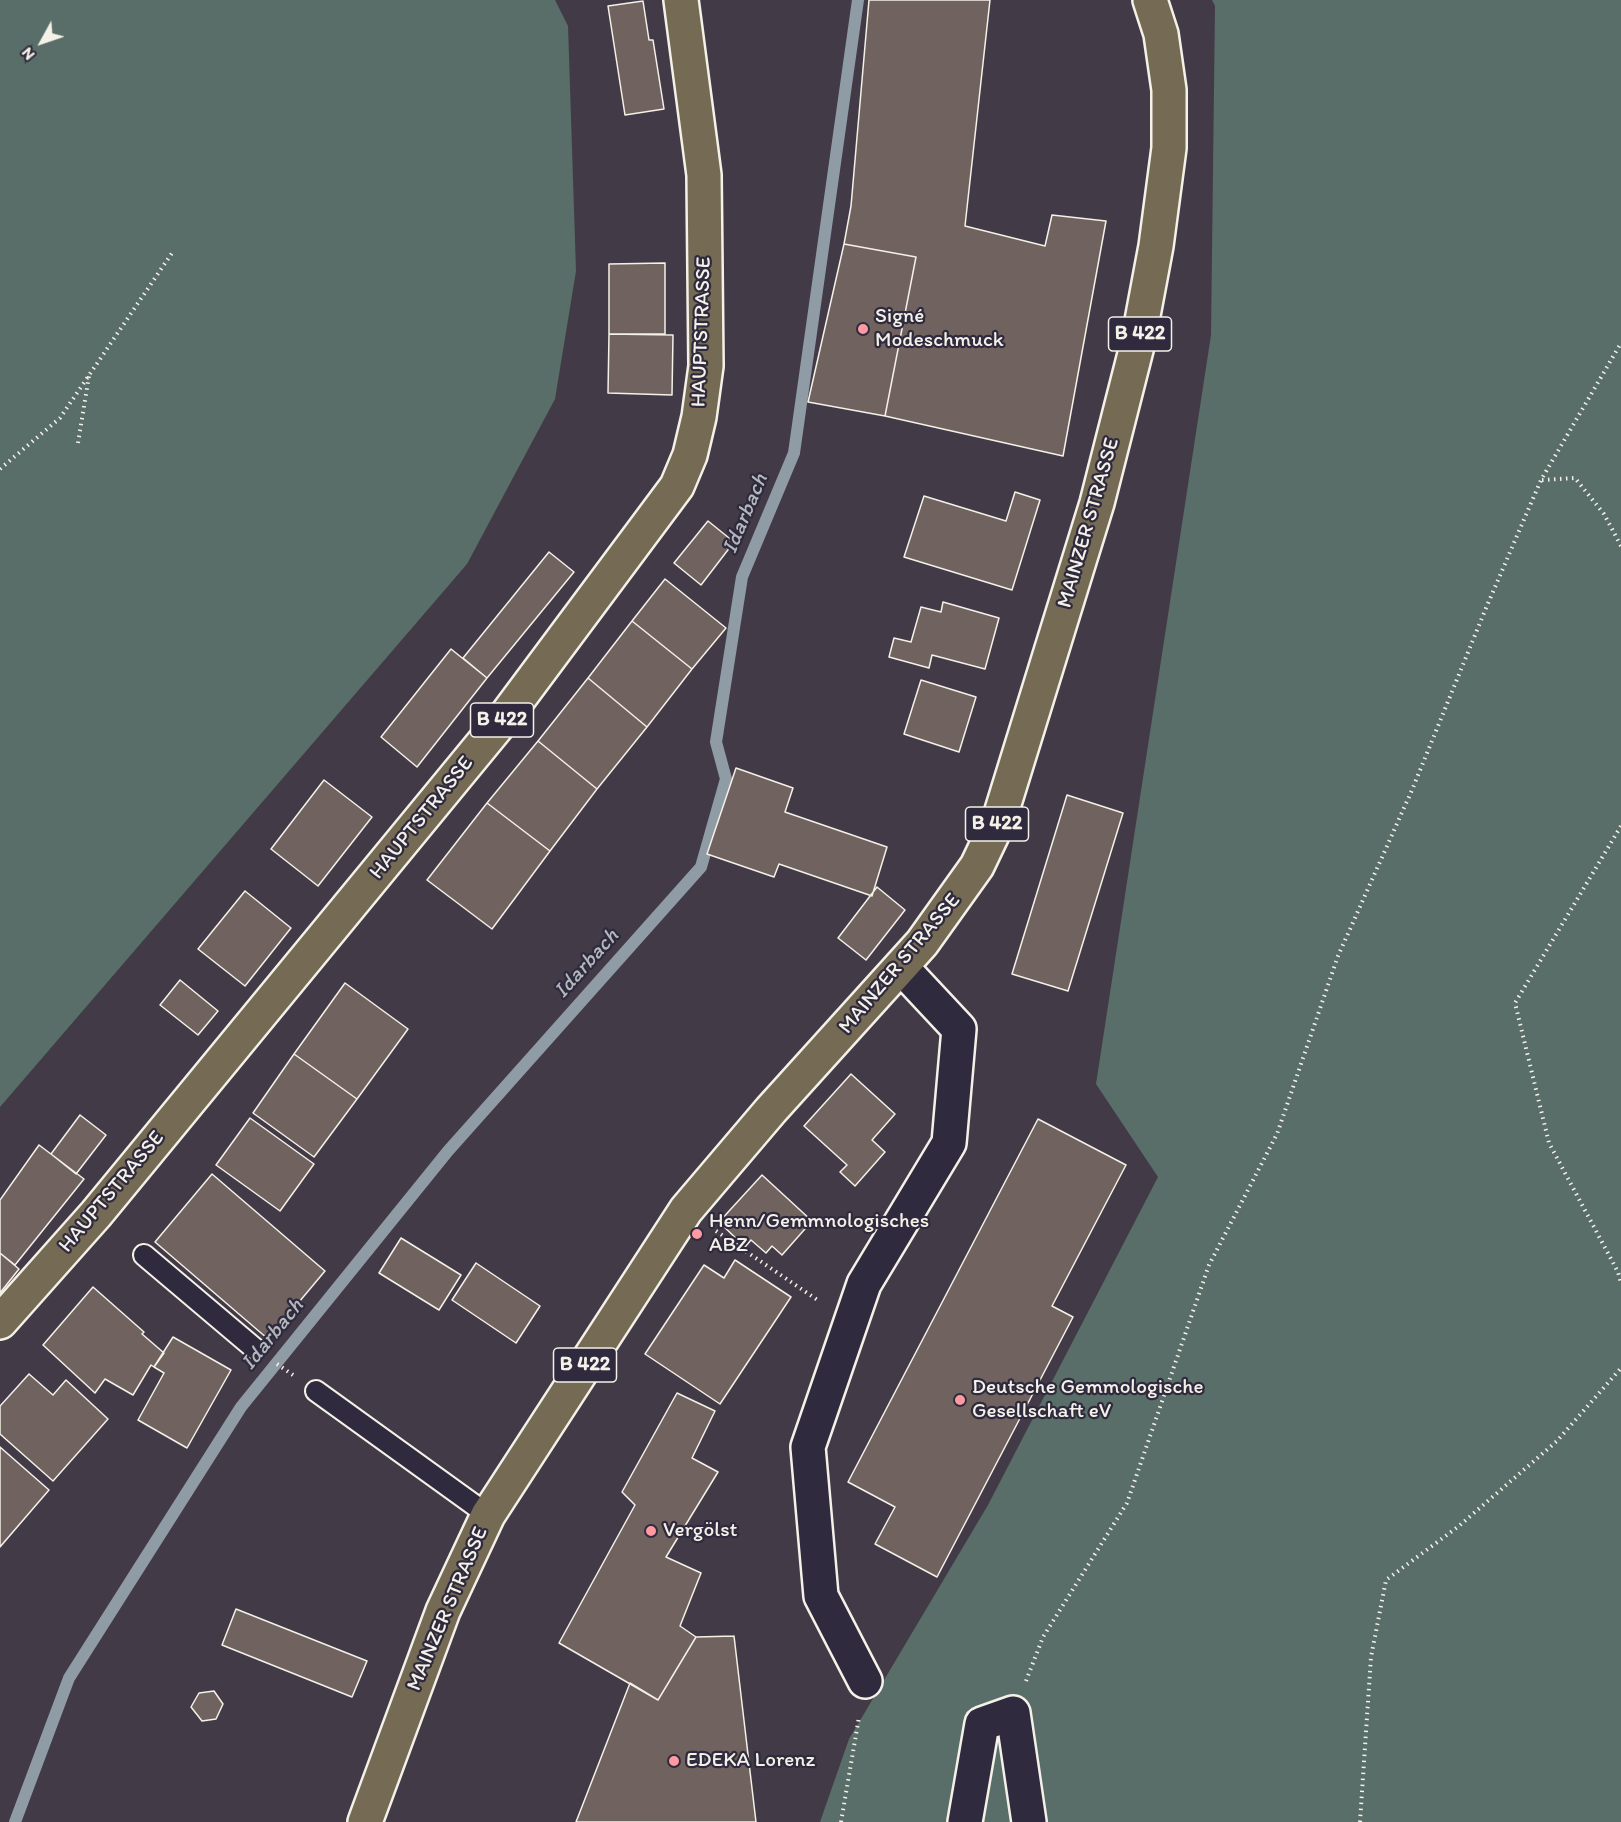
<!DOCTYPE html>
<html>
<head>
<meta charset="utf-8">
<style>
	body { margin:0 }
	#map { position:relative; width:1621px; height:1822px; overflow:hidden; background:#423b47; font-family:Itim,sans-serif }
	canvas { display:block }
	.north { position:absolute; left:12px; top:12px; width:60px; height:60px; -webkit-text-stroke:4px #2f2a3d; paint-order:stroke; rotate:230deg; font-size:16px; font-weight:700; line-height:24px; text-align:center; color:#f4f1e8 }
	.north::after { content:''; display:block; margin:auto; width:21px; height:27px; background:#f4f1e8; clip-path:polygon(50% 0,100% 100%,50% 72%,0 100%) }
</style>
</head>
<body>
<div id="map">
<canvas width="1621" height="1822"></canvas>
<div class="north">N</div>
</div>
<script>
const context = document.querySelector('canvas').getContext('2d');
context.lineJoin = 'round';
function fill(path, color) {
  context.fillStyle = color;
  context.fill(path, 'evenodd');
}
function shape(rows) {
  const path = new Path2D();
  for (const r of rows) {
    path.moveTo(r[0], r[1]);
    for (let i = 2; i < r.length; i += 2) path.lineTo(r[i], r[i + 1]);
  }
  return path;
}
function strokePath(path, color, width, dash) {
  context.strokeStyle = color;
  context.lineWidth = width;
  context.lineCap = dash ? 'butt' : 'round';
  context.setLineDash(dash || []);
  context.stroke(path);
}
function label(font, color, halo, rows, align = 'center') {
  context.font = font + ' Itim,sans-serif';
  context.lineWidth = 4.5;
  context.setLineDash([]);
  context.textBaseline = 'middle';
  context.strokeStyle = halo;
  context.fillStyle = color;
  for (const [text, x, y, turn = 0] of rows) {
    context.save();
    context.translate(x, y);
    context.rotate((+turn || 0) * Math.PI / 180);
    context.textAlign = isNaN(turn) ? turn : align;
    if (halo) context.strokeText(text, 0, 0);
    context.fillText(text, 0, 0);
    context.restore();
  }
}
const green = shape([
	[0,0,555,0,568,26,576,271,555,399,467,564,0,1107],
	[1212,0,1621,0,1621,1822,820,1822,849,1739,988,1505,1158,1177,1096,1084,1211,335,1215,6]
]);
const stream = shape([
	[15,1822,69,1678,241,1407,448,1151,701,867,726,779,716,742,742,577,794,453,858,0]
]);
const building = shape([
	[869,0,990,0,965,226,1045,246,1052,215,1106,221,1063,456,885,416,916,257,844,244,851,206,869,0],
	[643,1,649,40,653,40,664,109,625,115,608,6,643,1],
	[844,244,916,257,885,416,808,402,844,244],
	[665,263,665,334,609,334,609,264,665,263],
	[609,334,673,335,672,395,608,393,609,334],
	[1015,492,1040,500,1012,590,904,557,924,496,1006,521,1015,492],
	[708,521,734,542,701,585,674,563,708,521],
	[549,552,574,572,487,678,463,658,549,552],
	[665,579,726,628,692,669,632,621,665,579],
	[943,602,999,618,985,669,932,655,929,668,889,657,894,638,911,642,921,607,941,612,943,602],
	[632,621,692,669,647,727,588,678,632,621],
	[451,649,487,678,417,767,381,737,451,649],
	[588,678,647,727,597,789,538,741,588,678],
	[921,680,976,697,959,752,904,734,921,680],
	[538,741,597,789,550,851,487,803,538,741],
	[736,768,793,788,785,812,887,847,872,896,779,864,774,877,707,854,736,768],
	[324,780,372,817,318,886,271,849,324,780],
	[1067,795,1123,813,1068,991,1012,974,1067,795],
	[487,803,550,851,492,929,427,880,487,803],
	[877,887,905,910,866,960,838,938,877,887],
	[245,891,291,928,245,986,198,949,245,891],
	[180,980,218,1011,198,1035,160,1005,180,980],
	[345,983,408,1029,357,1099,294,1054,345,983],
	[294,1054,357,1099,314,1157,253,1113,294,1054],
	[851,1074,895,1114,872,1140,885,1152,855,1186,840,1172,847,1165,804,1126,851,1074],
	[80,1115,106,1135,76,1174,51,1154,80,1115],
	[250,1118,314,1164,280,1211,216,1165,250,1118],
	[1038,1119,1126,1165,1052,1306,1073,1317,937,1577,875,1544,895,1507,848,1482,1038,1119],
	[39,1145,84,1179,15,1265,0,1253,0,1200,39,1145],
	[212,1174,325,1271,268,1339,155,1242,212,1174],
	[762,1175,812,1221,782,1255,772,1246,766,1253,751,1240,745,1247,719,1222,762,1175],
	[401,1238,461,1275,439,1310,379,1273,401,1238],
	[0,1253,19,1269,0,1293,0,1253],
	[735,1260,791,1297,720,1404,645,1354,704,1265,724,1278,735,1260],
	[476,1263,540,1306,516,1343,452,1300,476,1263],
	[93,1287,144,1332,142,1334,164,1353,154,1367,151,1365,133,1395,105,1379,95,1393,43,1345,93,1287],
	[173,1337,231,1370,187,1448,138,1420,164,1373,154,1367,173,1337],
	[29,1374,53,1395,66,1380,108,1419,53,1481,0,1434,0,1406,29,1374],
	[677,1393,715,1411,692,1458,718,1472,666,1557,701,1573,680,1626,696,1637,658,1700,559,1643,635,1505,622,1492,677,1393],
	[0,1447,49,1490,0,1547,0,1447],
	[236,1609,367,1661,352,1697,222,1645,236,1609],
	[734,1636,756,1822,576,1822,630,1683,658,1700,696,1637,734,1636],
	[214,1691,223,1704,216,1719,202,1721,191,1707,199,1693,214,1691]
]);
const path = shape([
	[78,443,89,376],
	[0,469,60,418,172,253],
	[1542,480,1575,478,1604,514,1621,546],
	[1621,826,1515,1003,1549,1143,1618,1272,1621,1283],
	[716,1231,819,1301],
	[277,1364,293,1375],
	[1026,1681,1043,1637,1127,1503,1209,1265,1277,1134,1338,956,1412,790,1486,608,1541,480,1621,343],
	[841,1822,859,1717],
	[1360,1822,1371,1657,1386,1580,1459,1526,1557,1441,1621,1368]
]);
const lane = shape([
	[144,1255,254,1348],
	[316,1391,488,1515]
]);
const street = shape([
	[865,1681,821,1596,808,1447,864,1284,949,1143,959,1029,902,968],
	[965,1822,982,1724,1013,1713,1029,1822]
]);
const primary = shape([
	[0,1322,96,1214,508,713,677,486,690,455,699,417,706,366,704,175,681,0],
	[365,1822,443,1611,488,1515,686,1210,771,1110,922,943,977,866,999,820,1097,503,1138,342,1156,246,1169,148,1169,90,1161,34,1150,0]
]);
const markers = [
	[863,329,6,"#ff9aa2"],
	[697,1234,6,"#ff9aa2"],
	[960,1400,6,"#ff9aa2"],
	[651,1531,6,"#ff9aa2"],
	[674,1761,6,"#ff9aa2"]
];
const shields = [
	[1140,334,63],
	[502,720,63],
	[997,824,63],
	[585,1365,63]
];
const shieldNames = [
	["B 422",1140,334],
	["B 422",502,720],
	["B 422",997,824],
	["B 422",585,1365]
];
const poiNames = [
	["Signé",875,317],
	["Modeschmuck",875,341],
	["Henn/Gemmnologisches",709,1222],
	["ABZ",709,1246],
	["Deutsche Gemmologische",972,1388],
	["Gesellschaft eV",972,1412],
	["Vergölst",663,1531],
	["EDEKA Lorenz",686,1761]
];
const streetNames = [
	["HAUPTSTRASSE",702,332,-88],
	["MAINZER STRASSE",1089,523,-74],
	["HAUPTSTRASSE",422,818,-51],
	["MAINZER STRASSE",900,964,-50],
	["HAUPTSTRASSE",112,1192,-50],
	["MAINZER STRASSE",448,1609,-67]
];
const waterNames = [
	["Idarbach",746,514,-67],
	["Idarbach",587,964,-48],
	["Idarbach",273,1335,-51]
];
fill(green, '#596e68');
strokePath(stream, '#909ca5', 12);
fill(building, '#70635f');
strokePath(building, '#f4f1e8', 1.5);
strokePath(lane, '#f4f1e8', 24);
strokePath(street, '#f4f1e8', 38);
strokePath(primary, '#f4f1e8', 38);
strokePath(path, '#f4f1e8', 4, [1.5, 4.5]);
strokePath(lane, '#2f2a3d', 20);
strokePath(street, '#2f2a3d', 33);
strokePath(primary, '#756b55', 33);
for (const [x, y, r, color] of markers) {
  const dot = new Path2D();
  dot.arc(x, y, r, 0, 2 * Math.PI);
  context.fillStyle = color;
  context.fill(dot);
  strokePath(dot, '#2f2a3d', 2);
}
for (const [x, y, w] of shields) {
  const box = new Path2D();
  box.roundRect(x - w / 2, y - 17, w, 34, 4.5);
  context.fillStyle = '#2f2a3d';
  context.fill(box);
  strokePath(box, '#f4f1e8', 1.5);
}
label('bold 20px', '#f4f1e8', null, shieldNames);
label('21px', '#f4f1e8', '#2f2a3d', poiNames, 'left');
label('21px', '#f4f1e8', '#2f2a3d', streetNames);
label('italic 22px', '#b2b8bc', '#2f2a3d', waterNames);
</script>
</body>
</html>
